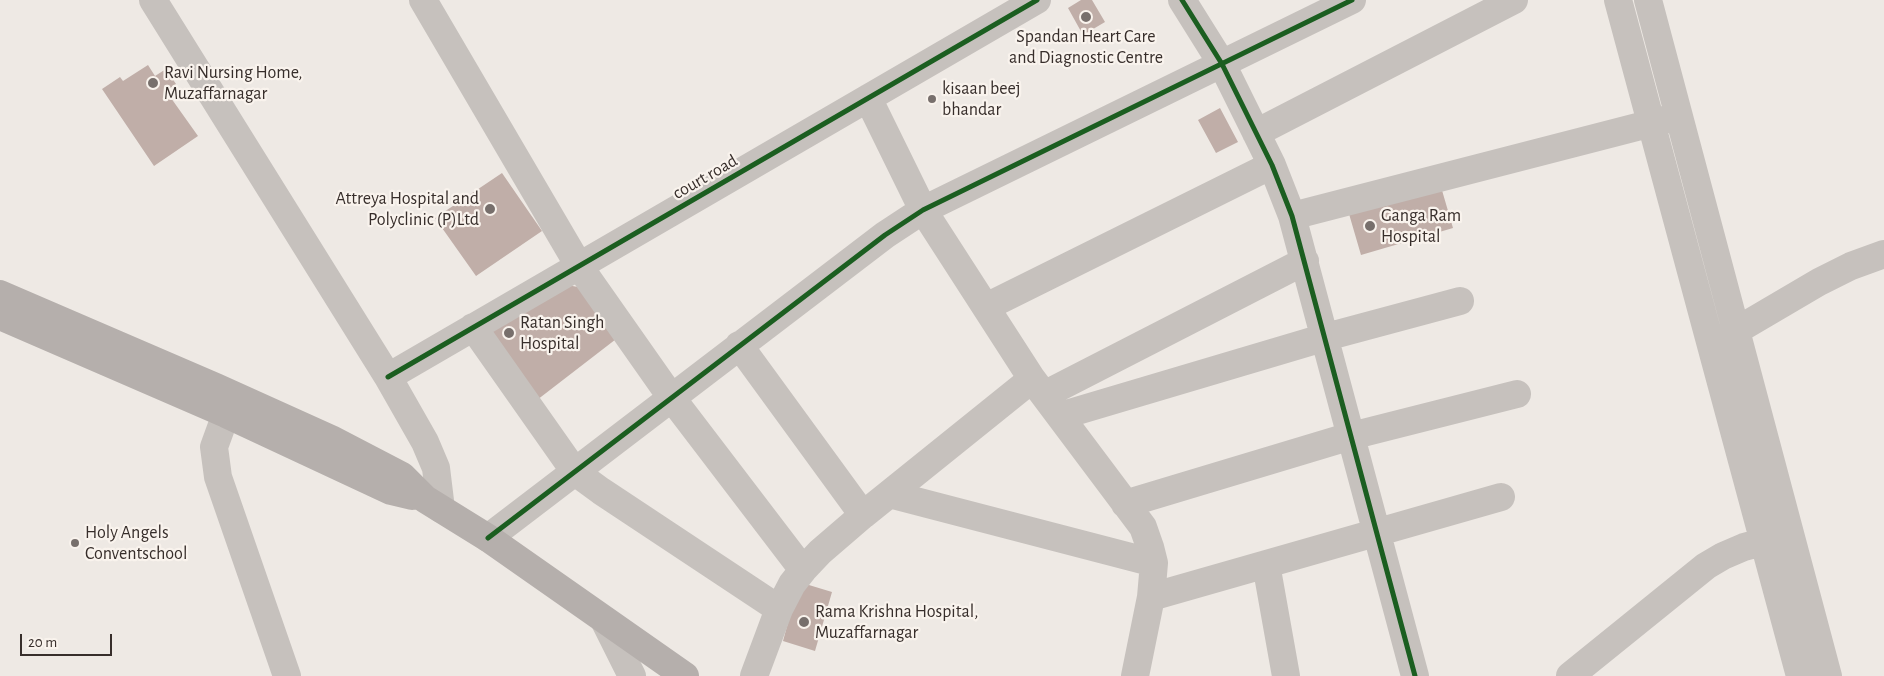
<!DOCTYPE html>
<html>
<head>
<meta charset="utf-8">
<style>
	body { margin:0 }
	#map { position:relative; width:1884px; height:676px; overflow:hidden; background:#eee9e4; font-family:"Alegreya Sans",sans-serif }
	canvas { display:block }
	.scale { position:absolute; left:20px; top:634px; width:92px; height:22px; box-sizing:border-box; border:2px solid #372e2b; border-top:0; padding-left:6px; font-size:15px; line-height:18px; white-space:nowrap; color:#372e2b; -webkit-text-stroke:4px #f9f3ed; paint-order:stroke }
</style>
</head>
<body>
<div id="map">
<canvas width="1884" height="676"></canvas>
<div class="scale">20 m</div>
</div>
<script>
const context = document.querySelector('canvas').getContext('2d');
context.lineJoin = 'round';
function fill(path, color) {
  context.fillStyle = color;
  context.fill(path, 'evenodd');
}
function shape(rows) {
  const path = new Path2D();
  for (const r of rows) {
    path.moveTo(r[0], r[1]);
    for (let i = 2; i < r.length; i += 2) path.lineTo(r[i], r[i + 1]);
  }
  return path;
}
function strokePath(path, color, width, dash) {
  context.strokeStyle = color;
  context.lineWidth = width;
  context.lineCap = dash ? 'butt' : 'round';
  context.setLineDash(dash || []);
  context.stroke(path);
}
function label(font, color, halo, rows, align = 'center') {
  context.font = font + ' "Alegreya Sans",sans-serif';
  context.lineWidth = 4.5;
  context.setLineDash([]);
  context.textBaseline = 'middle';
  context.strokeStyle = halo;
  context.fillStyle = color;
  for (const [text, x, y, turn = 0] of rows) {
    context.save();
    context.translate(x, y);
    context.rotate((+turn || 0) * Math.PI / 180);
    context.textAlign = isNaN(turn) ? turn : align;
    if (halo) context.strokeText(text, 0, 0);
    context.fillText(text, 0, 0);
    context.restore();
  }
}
const building = shape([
	[1081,0,1092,0,1105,22,1083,35,1068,8],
	[148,65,155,76,166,69,176,84,166,91,198,136,154,166,102,89,120,77,123,81],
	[1220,108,1238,142,1216,153,1198,120],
	[502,173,542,231,476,276,435,218],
	[1439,180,1453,228,1361,255,1347,207],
	[556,283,578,287,620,336,537,400,483,328],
	[799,582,832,592,815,651,783,641]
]);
const minor = shape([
	[153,0,388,377,425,442,436,468,441,509],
	[423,0,579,266,671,397,803,570],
	[1182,0,1222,64,1272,165,1292,216,1415,676],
	[1618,0,1800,676],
	[1648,0,1828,676],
	[868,98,923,210,1032,379,1143,527,1150,547,1154,563,1151,597,1135,676],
	[1256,133,1514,0],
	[1292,216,1668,119],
	[986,307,1272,165],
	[473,327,575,472,601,491,779,609],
	[1722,339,1819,282,1851,266,1884,254],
	[739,345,863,515],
	[388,377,1037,0],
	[1044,395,1305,261],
	[226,414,214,447,218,477,287,676],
	[1060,416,1326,337,1460,301],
	[889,494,1154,563],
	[1125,504,1351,436,1517,394],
	[488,538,885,235,923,210,1352,0],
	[1266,564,1286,676],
	[1151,597,1501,497],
	[604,620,632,676],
	[754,676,779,609,792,584,803,570,820,552,863,515,1032,379],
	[1570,676,1706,566,1723,556,1744,547,1781,537]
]);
const major = shape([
	[0,294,216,387,331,439,402,476,425,499,488,538,685,676],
	[0,316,226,414,391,491,412,496]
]);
const cycleway = shape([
	[1182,0,1222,64,1272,165,1292,216,1415,676],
	[388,377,1037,0],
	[488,538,885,235,923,210,1352,0]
]);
const markers = [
	[1086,17,6,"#776f6c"],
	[153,83,6,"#776f6c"],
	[932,99,5,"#776f6c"],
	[490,209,6,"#776f6c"],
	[1370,226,6,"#776f6c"],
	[509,333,6,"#776f6c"],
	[75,543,5,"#776f6c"],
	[804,622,6,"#776f6c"]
];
const poiNames = [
	["Spandan Heart Care",1086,37,"center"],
	["and Diagnostic Centre",1086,58,"center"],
	["Ravi Nursing Home,",164,73],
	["Muzaffarnagar",164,94],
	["kisaan beej",942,89],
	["bhandar",942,110],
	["Attreya Hospital and",479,199,"right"],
	["Polyclinic (P)Ltd",479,220,"right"],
	["Ganga Ram",1381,216],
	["Hospital",1381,237],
	["Ratan Singh",520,323],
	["Hospital",520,344],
	["Holy Angels",85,533],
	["Conventschool",85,554],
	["Rama Krishna Hospital,",815,612],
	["Muzaffarnagar",815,633]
];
const streetNames = [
	["court road",705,177,-30]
];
fill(building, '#c0aea8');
strokePath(minor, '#c6c1bd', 28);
strokePath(major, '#b5afac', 28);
strokePath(cycleway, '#1b5e20', 5);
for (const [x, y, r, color] of markers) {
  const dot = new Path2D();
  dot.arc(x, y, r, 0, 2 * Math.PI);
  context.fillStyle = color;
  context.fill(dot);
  strokePath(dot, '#f9f3ed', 2);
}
label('18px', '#372e2b', '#f9f3ed', poiNames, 'left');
label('18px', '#372e2b', '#f9f3ed', streetNames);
</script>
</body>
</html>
